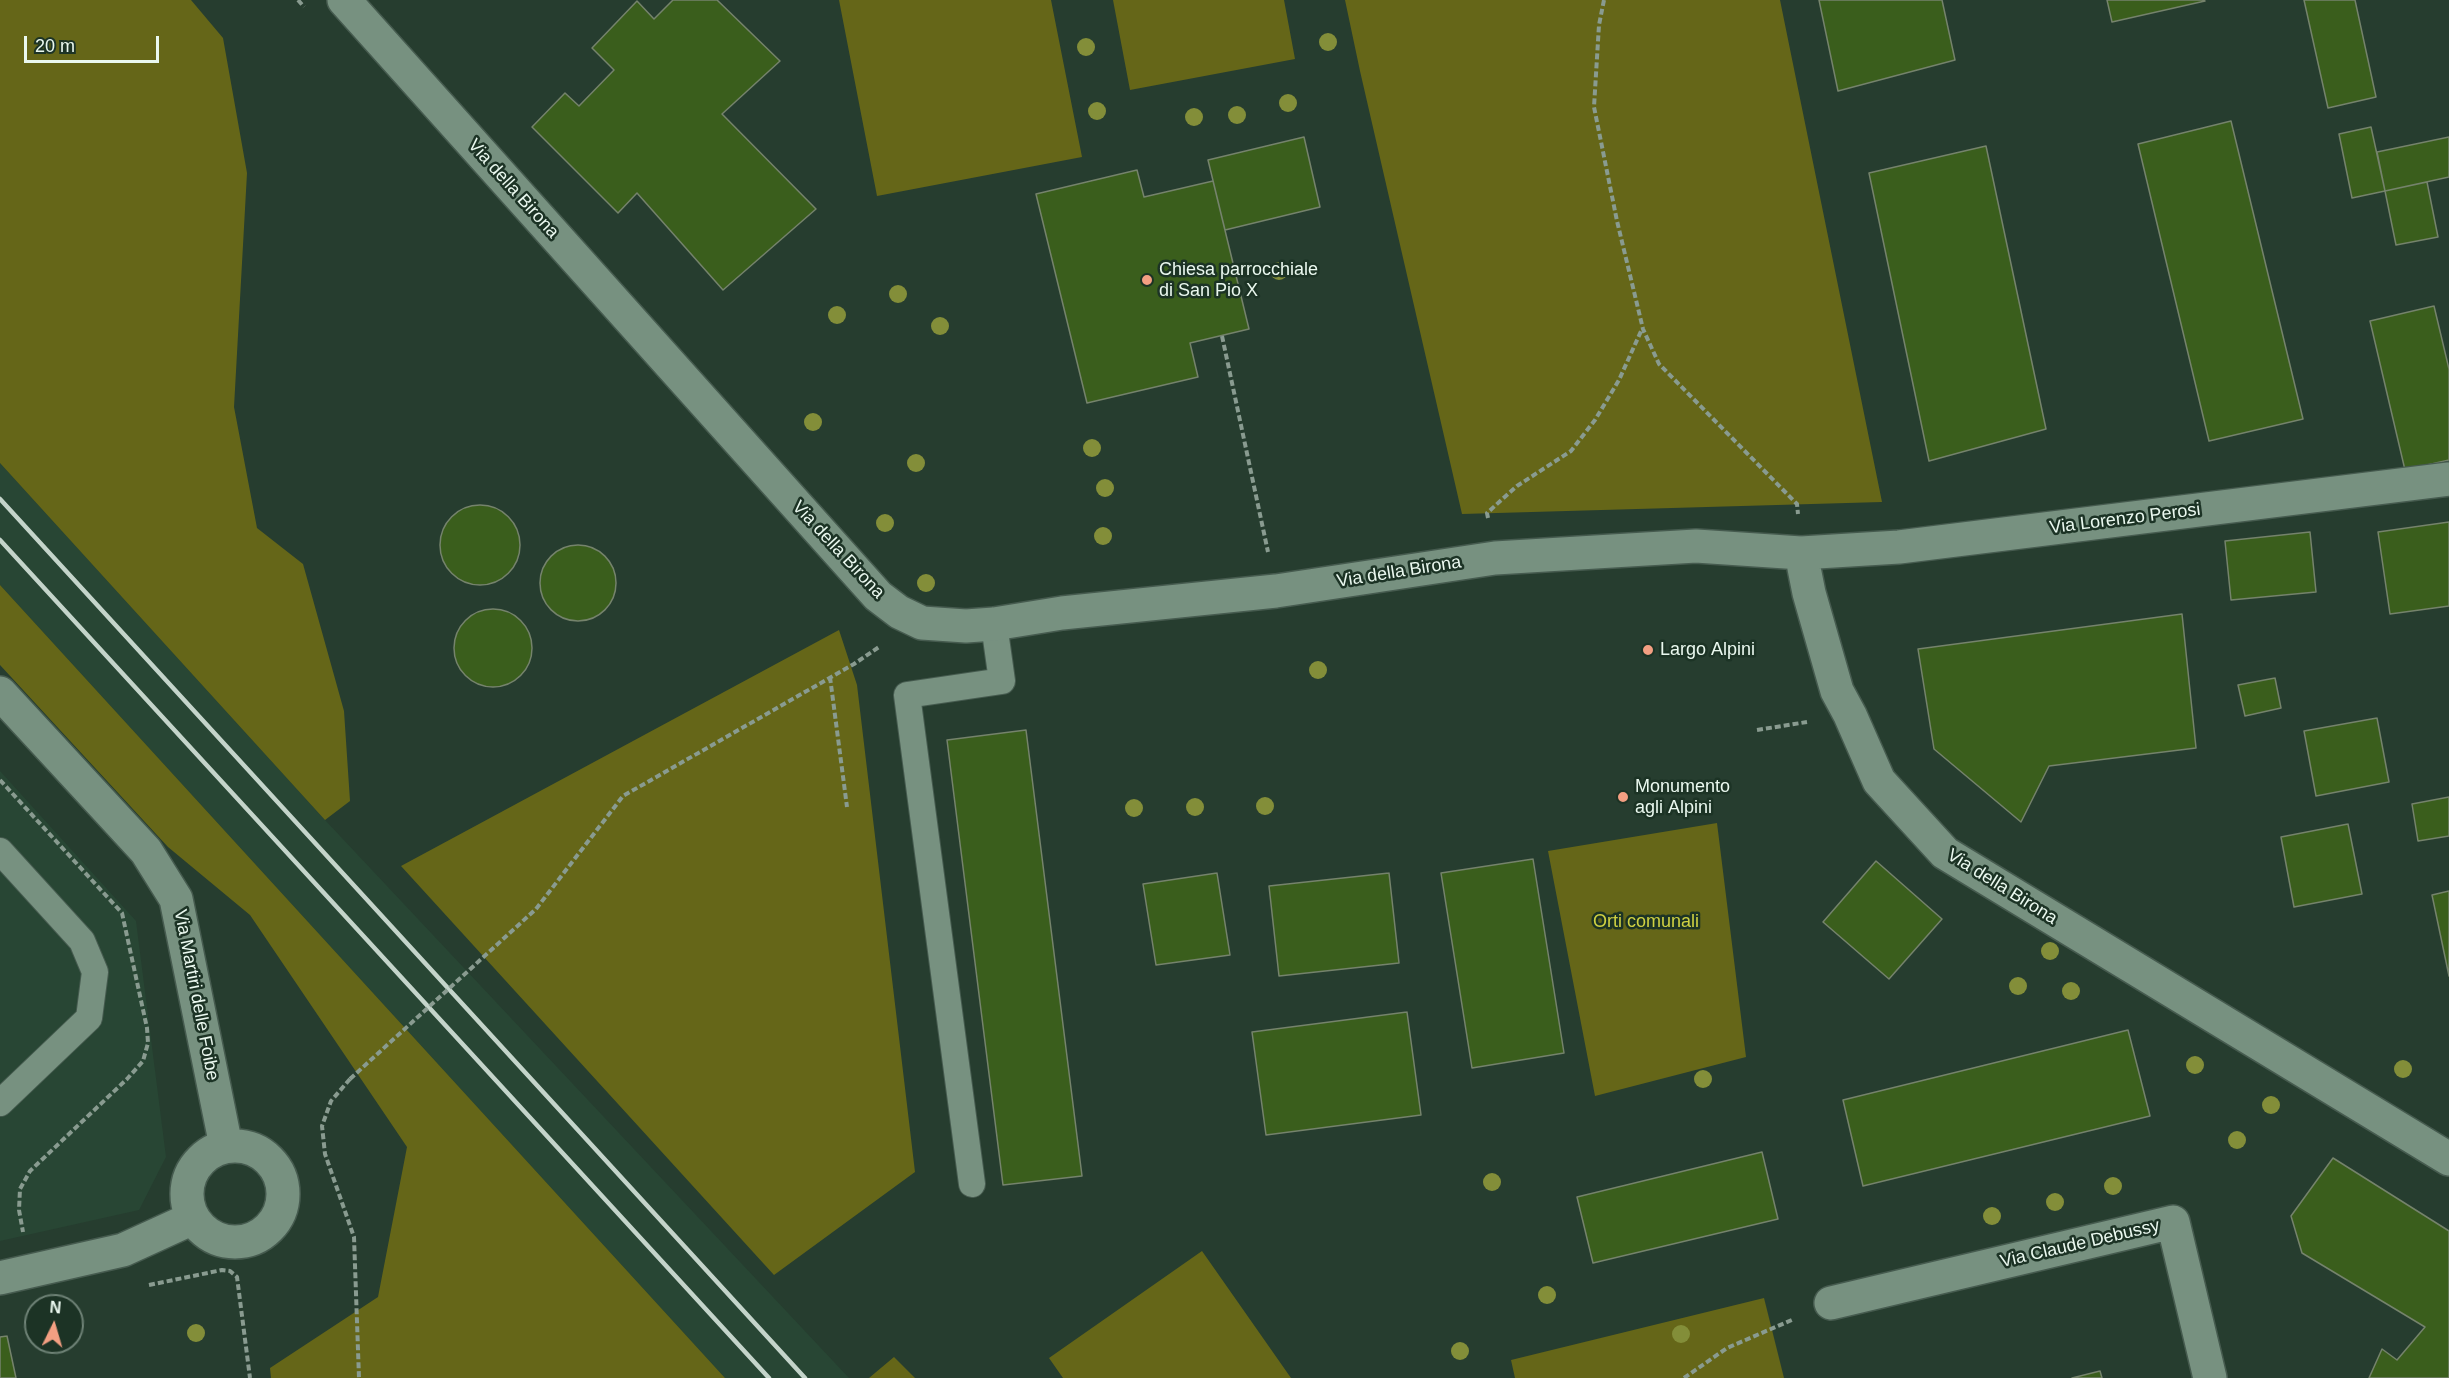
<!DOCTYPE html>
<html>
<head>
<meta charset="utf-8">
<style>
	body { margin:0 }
	#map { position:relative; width:2449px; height:1378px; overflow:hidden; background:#263d2f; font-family:Helvetica,sans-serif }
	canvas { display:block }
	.north { position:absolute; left:24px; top:1294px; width:60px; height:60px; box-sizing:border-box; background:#1c3325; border:2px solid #6e8276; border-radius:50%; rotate:5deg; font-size:16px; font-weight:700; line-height:24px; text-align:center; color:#eaf8ef }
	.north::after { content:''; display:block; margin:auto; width:21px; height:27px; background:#f39f82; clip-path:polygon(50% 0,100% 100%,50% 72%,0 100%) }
	.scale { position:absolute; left:24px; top:36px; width:135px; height:27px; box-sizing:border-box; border:3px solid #eaf8ef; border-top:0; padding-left:8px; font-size:18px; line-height:21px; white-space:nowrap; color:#eaf8ef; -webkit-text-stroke:4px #1c3325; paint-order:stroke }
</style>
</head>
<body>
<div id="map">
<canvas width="2449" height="1378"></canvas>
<div class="north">N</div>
<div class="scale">20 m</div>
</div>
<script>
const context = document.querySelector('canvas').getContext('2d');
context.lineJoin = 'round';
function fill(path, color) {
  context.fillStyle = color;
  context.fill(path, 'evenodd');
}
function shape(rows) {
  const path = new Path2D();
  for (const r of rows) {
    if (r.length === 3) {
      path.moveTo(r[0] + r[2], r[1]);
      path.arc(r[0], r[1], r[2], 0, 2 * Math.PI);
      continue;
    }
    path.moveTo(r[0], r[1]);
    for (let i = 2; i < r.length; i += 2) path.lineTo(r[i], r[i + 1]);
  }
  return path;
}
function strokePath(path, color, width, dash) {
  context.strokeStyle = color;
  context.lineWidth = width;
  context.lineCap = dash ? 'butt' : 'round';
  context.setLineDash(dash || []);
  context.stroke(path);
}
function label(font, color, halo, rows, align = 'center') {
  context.font = font + ' Helvetica,sans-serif';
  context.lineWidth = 5;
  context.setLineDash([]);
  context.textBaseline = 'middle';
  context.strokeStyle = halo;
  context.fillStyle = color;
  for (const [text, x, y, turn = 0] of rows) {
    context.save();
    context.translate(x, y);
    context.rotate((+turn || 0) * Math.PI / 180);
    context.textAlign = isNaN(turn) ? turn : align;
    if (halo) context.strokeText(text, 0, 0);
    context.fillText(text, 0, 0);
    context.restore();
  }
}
const built = shape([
	[0,463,325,820,849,1378,725,1378,0,585],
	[0,771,136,921,166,1157,139,1210,0,1241]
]);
const green = shape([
	[0,0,191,0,223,38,247,173,234,407,257,528,303,564,344,711,350,801,325,820,0,463],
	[839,0,1051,0,1082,157,877,196],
	[1113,0,1284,0,1295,59,1130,90],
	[1345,0,1780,0,1882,502,1462,514,1360,71],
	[0,585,725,1378,271,1378,270,1368,378,1297,407,1147,250,915,168,847,0,665],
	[839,630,857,685,915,1172,774,1275,401,866],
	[1717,823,1746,1057,1595,1096,1548,851],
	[1202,1251,1291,1378,1063,1378,1049,1358],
	[1764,1298,1784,1378,1515,1378,1511,1360],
	[894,1357,915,1378,869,1378]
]);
const building = shape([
	[673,0,717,0,780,61,722,114,816,209,723,290,637,193,618,213,532,127,565,93,579,106,614,70,592,48,637,1,654,19,673,0],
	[1819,0,1942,0,1955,60,1838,91,1819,0],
	[2107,0,2204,0,2205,1,2112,22,2107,0],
	[2304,0,2355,0,2376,97,2328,108,2304,0],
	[2231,121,2303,419,2209,441,2138,144,2231,121],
	[2371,127,2385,191,2352,198,2339,134,2371,127],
	[1304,137,1320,207,1225,230,1208,160,1304,137],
	[2449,137,2449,177,2385,191,2377,152,2449,137],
	[1986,146,2046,429,1929,461,1869,173,1986,146],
	[1137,170,1144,197,1213,181,1249,329,1190,343,1198,377,1087,403,1036,194,1137,170],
	[2427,182,2438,237,2396,245,2385,191,2427,182],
	[2434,306,2449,369,2449,460,2405,470,2370,321,2434,306],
	[480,545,40],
	[2449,522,2449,606,2390,614,2378,532,2449,522],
	[2310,532,2316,592,2231,600,2225,541,2310,532],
	[578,583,38],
	[493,648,39],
	[2182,614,2196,748,2049,766,2021,822,1934,749,1918,649,2182,614],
	[2275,678,2281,708,2245,716,2238,685,2275,678],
	[2377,718,2389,782,2316,796,2304,731,2377,718],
	[1026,730,1082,1176,1003,1185,947,740,1026,730],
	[2449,797,2449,836,2418,841,2412,804,2449,797],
	[2348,824,2362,894,2294,907,2281,837,2348,824],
	[1533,859,1564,1053,1472,1068,1441,873,1533,859],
	[1876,861,1942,919,1889,979,1823,922,1876,861],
	[1217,873,1230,955,1156,965,1143,884,1217,873],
	[1389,873,1399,963,1279,976,1269,886,1389,873],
	[2449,891,2449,976,2432,895,2449,891],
	[1407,1012,1421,1115,1266,1135,1252,1032,1407,1012],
	[2128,1030,2150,1116,1863,1186,1843,1100,2128,1030],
	[1762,1152,1778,1219,1593,1263,1577,1197,1762,1152],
	[2333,1158,2449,1231,2449,1378,2369,1378,2382,1349,2397,1360,2425,1327,2302,1253,2291,1216,2333,1158],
	[7,1336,16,1378,0,1378,0,1337,7,1336],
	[2100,1371,2102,1378,2072,1378,2100,1371]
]);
const path = shape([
	[298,0,304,7],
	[1604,0,1599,25,1594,107,1617,221,1643,329,1659,364,1797,504,1798,514],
	[1222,336,1268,552],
	[1488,518,1487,513,1517,486,1571,451,1595,420,1619,380,1642,329],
	[830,677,847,807],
	[1757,730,1807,722],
	[0,780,122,913,147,1028,148,1043,143,1061,127,1079,30,1171,20,1189,19,1210,23,1232],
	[536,909,623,796,854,664,879,647],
	[350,1079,331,1101,322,1126,325,1154,354,1237,359,1378],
	[149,1285,222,1270,230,1271,237,1277,250,1378],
	[1684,1378,1727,1348,1794,1319]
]);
const lane = shape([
	[0,851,82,941,95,972,89,1018,0,1103],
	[972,1184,907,695,1002,681,994,624]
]);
const street = shape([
	[344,0,878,596,899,612,922,623,966,626,994,624,1062,613,1276,591,1495,558,1696,546,1801,553,1899,547,2449,479],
	[1801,553,1809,593,1837,691,1850,715,1879,781,1945,853,2449,1159],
	[0,693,146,851,176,899,226,1146],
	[235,1194,48],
	[0,1278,123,1250,193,1218],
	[1831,1303,2173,1222,2210,1378]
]);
const rail = shape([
	[0,499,805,1378],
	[0,540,769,1378]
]);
const pathBridge = shape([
	[350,1079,536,909]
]);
const trees = [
	[1328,42],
	[1086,47],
	[1288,103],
	[1097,111],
	[1237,115],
	[1194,117],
	[1279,271],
	[898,294],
	[837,315],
	[940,326],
	[813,422],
	[1092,448],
	[916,463],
	[1105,488],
	[885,523],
	[1103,536],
	[926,583],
	[1318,670],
	[1265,806],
	[1195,807],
	[1134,808],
	[2050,951],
	[2018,986],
	[2071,991],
	[2195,1065],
	[2403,1069],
	[1703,1079],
	[2271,1105],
	[2237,1140],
	[1492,1182],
	[2113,1186],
	[2055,1202],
	[1992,1216],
	[1547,1295],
	[196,1333],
	[1681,1334],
	[1460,1351]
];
const markers = [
	[1147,280,6,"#f39f82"],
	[1648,650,6,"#f39f82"],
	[1623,797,6,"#f39f82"]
];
const streetNames = [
	["Via della Birona",513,189,48],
	["Via Lorenzo Perosi",2125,519,-7],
	["Via della Birona",838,550,47],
	["Via della Birona",1399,572,-9],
	["Via della Birona",2002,887,32],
	["Via Martiri delle Foibe",196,995,79],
	["Via Claude Debussy",2080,1244,-13]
];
const poiNames = [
	["Chiesa parrocchiale",1159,270],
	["di San Pio X",1159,291],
	["Largo Alpini",1660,650],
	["Monumento",1635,787],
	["agli Alpini",1635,808]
];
const parkNames = [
	["Orti comunali",1646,922]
];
fill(built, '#284634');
fill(green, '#656618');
fill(building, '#3a5e1c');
strokePath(building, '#75836c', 1.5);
strokePath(lane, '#465b4f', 28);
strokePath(street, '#465b4f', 36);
strokePath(path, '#899b90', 4, [6, 3]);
strokePath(lane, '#779180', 26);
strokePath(street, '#779180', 33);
strokePath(rail, '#c4d4ca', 4.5);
strokePath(pathBridge, '#899b90', 4, [6, 3]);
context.fillStyle = '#838e39';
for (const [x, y] of trees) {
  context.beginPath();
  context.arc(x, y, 9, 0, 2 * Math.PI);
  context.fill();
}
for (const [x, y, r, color] of markers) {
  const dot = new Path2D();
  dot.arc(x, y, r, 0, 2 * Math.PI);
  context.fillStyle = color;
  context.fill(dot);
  strokePath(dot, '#1c3325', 2);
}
label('18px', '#eaf8ef', '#1c3325', streetNames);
label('18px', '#eaf8ef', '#1c3325', poiNames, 'left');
label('18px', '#cfd142', '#1c3325', parkNames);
</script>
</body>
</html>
